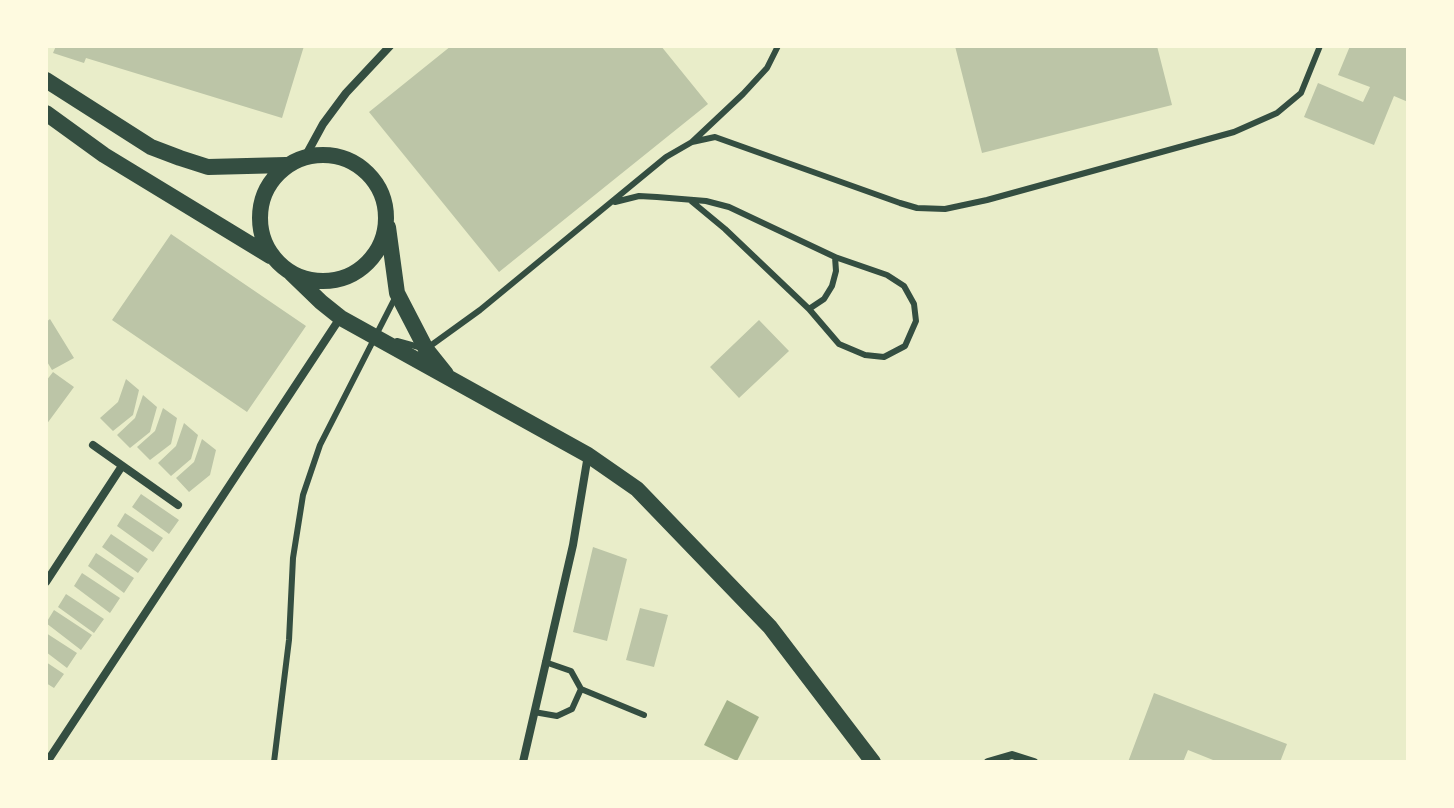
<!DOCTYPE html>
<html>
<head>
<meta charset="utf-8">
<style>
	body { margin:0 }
	#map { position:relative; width:1454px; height:808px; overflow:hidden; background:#e9edc9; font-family:"DejaVu Sans",sans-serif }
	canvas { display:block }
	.frame { position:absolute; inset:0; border:48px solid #fefae0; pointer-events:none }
</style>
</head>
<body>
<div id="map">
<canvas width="1454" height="808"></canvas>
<div class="frame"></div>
</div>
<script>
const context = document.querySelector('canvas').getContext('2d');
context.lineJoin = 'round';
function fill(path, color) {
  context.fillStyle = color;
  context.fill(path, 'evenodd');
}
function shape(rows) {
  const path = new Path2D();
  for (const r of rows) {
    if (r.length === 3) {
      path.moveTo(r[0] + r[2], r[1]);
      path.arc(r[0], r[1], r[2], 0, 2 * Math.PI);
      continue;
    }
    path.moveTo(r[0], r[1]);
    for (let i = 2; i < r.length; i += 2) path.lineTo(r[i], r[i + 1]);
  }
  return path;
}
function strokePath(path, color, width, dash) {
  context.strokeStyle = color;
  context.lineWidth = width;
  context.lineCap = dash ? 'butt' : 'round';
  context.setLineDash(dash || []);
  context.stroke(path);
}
const water = shape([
	[727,700,759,717,737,761,704,745]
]);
const building = shape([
	[56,46,304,46,282,118,86,58,84,63,53,53],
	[451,46,661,46,708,104,499,272,369,112],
	[955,46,1157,46,1172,105,982,153],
	[1350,46,1408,46,1408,102,1394,96,1374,145,1304,117,1318,83,1363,102,1370,87,1338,75],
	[171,234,306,326,247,412,112,320],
	[50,319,74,358,52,370,46,360,46,322],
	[759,320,789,351,739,398,710,367],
	[53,372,74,387,46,425,46,381],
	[126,379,139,390,133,415,113,431,100,418,118,402],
	[143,395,157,407,150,432,130,448,117,435,135,418],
	[163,408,177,418,171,444,150,460,137,447,155,431],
	[184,423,198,435,191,459,171,476,158,463,176,446],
	[202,439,216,450,210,475,189,492,176,478,194,462],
	[141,494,179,520,169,534,132,507],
	[125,513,163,538,153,552,117,526],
	[111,534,148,559,138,573,102,547],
	[593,547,627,559,607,641,573,632],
	[96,553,134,578,124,593,88,566],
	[82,573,120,598,110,613,74,586],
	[66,594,104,619,94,633,58,607],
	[640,608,668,615,654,667,626,660],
	[54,610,92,635,81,650,46,623],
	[46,633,77,653,67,668,46,652],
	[46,662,64,674,54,688,46,683],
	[1154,693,1287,744,1280,762,1218,762,1188,750,1183,762,1128,762]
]);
const service = shape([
	[692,142,715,137,900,203,917,208,945,209,987,200,1234,132,1277,113,1301,93,1320,46],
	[615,202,639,196,657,197,706,201,729,207,835,257,887,275,904,286,914,304,916,321,905,346,884,357,865,355,839,344,809,309,725,229,690,200],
	[809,309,824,299,832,286,836,271,835,257],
	[397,341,426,349,480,310,666,157,692,142,743,94,767,68,778,46],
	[545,662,571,671,581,689,644,715],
	[534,712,557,716,572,709,581,689],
	[274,762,289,640,293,558,303,495,320,445,396,296]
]);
const minor = shape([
	[305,157,323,124,346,93,390,46],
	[93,445,178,505],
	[46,582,122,466],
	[47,762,340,318],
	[523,762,573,545,588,455],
	[988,762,1012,755,1034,762]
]);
const secondary = shape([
	[46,80,151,147,180,158,208,167,286,165],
	[46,113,104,155,270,256],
	[323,218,63],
	[388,227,397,293,426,349,446,374],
	[291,273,321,302,341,318,588,455,637,489,770,627,873,762]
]);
fill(water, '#a3b18a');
fill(building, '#bcc5a7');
strokePath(service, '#344e41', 6);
strokePath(minor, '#344e41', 8);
strokePath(secondary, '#344e41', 16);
</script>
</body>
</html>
